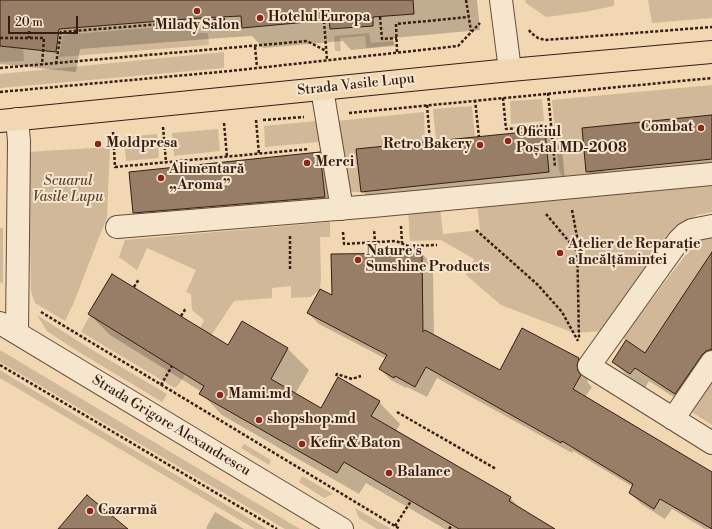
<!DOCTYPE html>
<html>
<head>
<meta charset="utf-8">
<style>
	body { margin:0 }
	#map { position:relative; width:712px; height:529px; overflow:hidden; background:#f1d8b3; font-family:"Libre Bodoni",serif }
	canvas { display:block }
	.scale { position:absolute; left:8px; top:16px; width:70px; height:18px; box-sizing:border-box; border:2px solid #371d13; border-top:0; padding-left:5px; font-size:12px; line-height:14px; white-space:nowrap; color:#371d13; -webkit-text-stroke:3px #f6e6ce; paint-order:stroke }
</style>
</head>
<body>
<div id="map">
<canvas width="712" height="529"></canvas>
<div class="scale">20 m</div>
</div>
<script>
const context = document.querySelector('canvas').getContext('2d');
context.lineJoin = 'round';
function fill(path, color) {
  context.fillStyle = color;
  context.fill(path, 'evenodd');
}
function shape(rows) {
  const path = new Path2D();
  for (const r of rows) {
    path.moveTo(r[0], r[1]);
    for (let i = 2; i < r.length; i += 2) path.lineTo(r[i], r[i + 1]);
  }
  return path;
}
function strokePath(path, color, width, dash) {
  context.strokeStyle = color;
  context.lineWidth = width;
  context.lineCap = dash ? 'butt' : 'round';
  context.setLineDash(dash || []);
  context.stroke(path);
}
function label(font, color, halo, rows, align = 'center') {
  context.font = font + ' "Libre Bodoni",serif';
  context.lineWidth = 4;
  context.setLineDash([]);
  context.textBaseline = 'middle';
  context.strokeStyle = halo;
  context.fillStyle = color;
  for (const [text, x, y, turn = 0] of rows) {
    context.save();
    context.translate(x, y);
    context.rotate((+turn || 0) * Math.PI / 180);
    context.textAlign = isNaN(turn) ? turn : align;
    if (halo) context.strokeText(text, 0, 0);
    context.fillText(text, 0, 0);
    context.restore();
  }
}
const green = shape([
	[525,0,614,0,614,6,584,12,546,17,526,3],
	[648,0,712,0,712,18,652,23],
	[196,24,197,33,208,33,209,45,59,57,63,35],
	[369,33,371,43,394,41,395,45,366,48,365,36,340,38,341,51,335,51,334,36],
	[0,46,23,48,24,61,0,62],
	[224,52,224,68,0,88,0,74],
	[712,85,712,115,582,128,586,171,604,170,605,177,565,181,559,170,552,100],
	[542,99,544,121,511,124,510,101],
	[472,106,475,137,436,141,433,109],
	[424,112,425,142,357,149,361,192,351,192,337,121],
	[317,121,319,142,265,147,264,126],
	[218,129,220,151,174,156,172,133],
	[157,134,159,158,126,161,124,137],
	[110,147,107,217,74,302,65,321,35,303,31,291,28,152],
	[712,184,712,212,697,215,683,224,606,331,574,333,501,305,466,275,474,259,441,240,410,241,408,209,440,207,443,234,480,230,477,204],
	[330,222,330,237,320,237,321,278,320,289,311,297,291,298,291,286,272,288,272,298,234,301,179,384,175,388,81,332,90,315,176,368,200,328,204,320,192,310,191,294,186,292,196,270,147,248,137,270,119,257,125,240],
	[0,228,3,228,3,284,0,282],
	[712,234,712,252,645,353,622,338,697,240],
	[37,315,89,348,167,394,162,402,74,349,47,331],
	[0,350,132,429,300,529,285,529,0,362],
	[0,370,16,380,267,529,255,529,0,378],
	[712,379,712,425,690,411],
	[244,444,271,460,269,465,241,448],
	[302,476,333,494,324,498,299,482],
	[355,508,391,529,377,529,359,518]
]);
const shadow = shape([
	[0,0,477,0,480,30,393,38,394,46,351,50,343,41,263,48,252,36,221,38,80,49,76,72,0,64],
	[712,116,712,178,605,189,587,171],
	[544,131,562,149,566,190,380,209,362,191],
	[319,154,337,171,342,215,152,230,134,213],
	[422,254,433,265,434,336,500,371,579,359,590,370,587,377,588,383,592,387,585,397,712,473,712,529,705,529,672,509,665,519,641,504,630,493,633,487,573,451,572,453,437,378,427,397,407,387,406,388,391,380,380,369,386,359,319,324,308,313,333,297],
	[712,254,712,374,689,407,649,381,645,388,627,375,613,362,645,355],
	[89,314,228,346,242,322,288,349,309,370,295,394,321,409,379,402,400,424,396,431,510,498,522,510,553,529,445,529,366,483,359,494,222,415,201,393,202,392,110,335],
	[215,512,244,529,207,529,206,528]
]);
const building = shape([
	[0,0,413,0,414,14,373,17,373,26,330,29,329,20,242,28,241,16,200,18,59,29,56,52,0,46,0,0],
	[712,115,712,159,586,172,582,128,712,115],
	[545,130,549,172,361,192,356,149,545,130],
	[320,152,325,197,133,213,129,172,320,152],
	[712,252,712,349,706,351,702,355,675,394,635,368,630,374,612,362,626,340,645,353,712,252],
	[422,253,423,332,425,330,500,370,522,328,579,358,577,365,578,371,581,375,573,389,712,472,712,529,660,499,654,509,629,493,633,484,562,441,561,443,426,367,415,387,395,376,394,378,379,369,387,355,307,313,320,289,332,295,331,254,422,253],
	[112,274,228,345,242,321,288,348,271,379,321,408,338,377,380,401,371,416,511,497,509,501,555,529,459,529,344,462,337,473,199,394,204,386,88,314,112,274],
	[87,495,128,529,58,529,87,495]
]);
const path = shape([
	[466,0,471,31],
	[380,17,382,39,397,38],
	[324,21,327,60],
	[529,30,531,33,538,38,545,40,712,27],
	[29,31,29,38],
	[0,38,44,38,42,65],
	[255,47,257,67],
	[397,52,396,24,469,17],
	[56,64,61,32,225,19],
	[0,68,307,41,326,51],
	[0,92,230,71,458,46,480,23],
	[548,93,555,167],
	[503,98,506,129,551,125],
	[475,100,479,137],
	[427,105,430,142],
	[349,113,712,78],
	[256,120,259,154],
	[263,120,304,117],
	[224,123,227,157],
	[163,127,166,162],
	[113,132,115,167,309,149],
	[572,210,577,237,579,338],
	[546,214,577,251],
	[401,226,402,243],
	[476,230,538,285,562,312,578,341],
	[343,232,344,244,396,241,408,246,437,245],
	[290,236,290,270],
	[374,254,375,242,374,229],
	[134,287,139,279],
	[41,312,400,529],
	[181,316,186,308],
	[0,365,277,529],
	[336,376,337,374,352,379,361,376],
	[161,385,172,366],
	[397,412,496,469],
	[395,526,411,501],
	[449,529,452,525]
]);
const minor = shape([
	[501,0,510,70],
	[322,89,342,209],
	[712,226,692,230,685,234,679,240,589,366,712,443],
	[117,227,373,206,712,174],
	[0,323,342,529],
	[17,333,19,141,17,119],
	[673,419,712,362]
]);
const major = shape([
	[0,121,510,70,712,52]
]);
const markers = [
	[197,11,4,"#8f2418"],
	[260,18,4,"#8f2418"],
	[701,128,4,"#8f2418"],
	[508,141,4,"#8f2418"],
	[98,144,4,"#8f2418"],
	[480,145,4,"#8f2418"],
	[307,163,4,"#8f2418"],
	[161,178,4,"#8f2418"],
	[560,253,4,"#8f2418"],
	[358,260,4,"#8f2418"],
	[220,395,4,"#8f2418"],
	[259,420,4,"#8f2418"],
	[302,444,4,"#8f2418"],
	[389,473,4,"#8f2418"],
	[90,511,4,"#8f2418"]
];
const poiNames = [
	["Hotelul Europa",268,18],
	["Milady Salon",197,26,"center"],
	["Combat",693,128,"right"],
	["Oficiul",516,133],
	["Poștal MD-2008",516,149],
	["Moldpresa",106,144],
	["Retro Bakery",472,145,"right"],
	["Merci",315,163],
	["Alimentară",169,170],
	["„Aroma”",169,186],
	["Atelier de Reparație",568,245],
	["a Încălțămintei",568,261],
	["Nature's",366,252],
	["Sunshine Products",366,268],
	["Mami.md",228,395],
	["shopshop.md",267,420],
	["Kefir & Baton",310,444],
	["Balance",397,473],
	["Cazarmă",98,511]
];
const streetNames = [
	["Strada Vasile Lupu",356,85,-6],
	["Strada Grigore Alexandrescu",171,426,31]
];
const parkNames = [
	["Scuarul",68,182],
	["Vasile Lupu",68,198]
];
fill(green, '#d1b898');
fill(shadow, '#0003');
fill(building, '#987e66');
strokePath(building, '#371d13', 1);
strokePath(minor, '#664c3b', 24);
strokePath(major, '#371d13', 24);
strokePath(path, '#371d13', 2.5, [3, 2]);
strokePath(minor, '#f6e6ce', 22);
strokePath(major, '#f1d8b3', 22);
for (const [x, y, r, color] of markers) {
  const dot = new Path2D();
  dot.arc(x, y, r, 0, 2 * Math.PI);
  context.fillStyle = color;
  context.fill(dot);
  strokePath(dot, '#f6e6ce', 1.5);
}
label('bold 14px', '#371d13', '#f6e6ce', poiNames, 'left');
label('14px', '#371d13', '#f6e6ce', streetNames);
label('italic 14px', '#5e4434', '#f6e6ce', parkNames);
</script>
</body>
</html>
